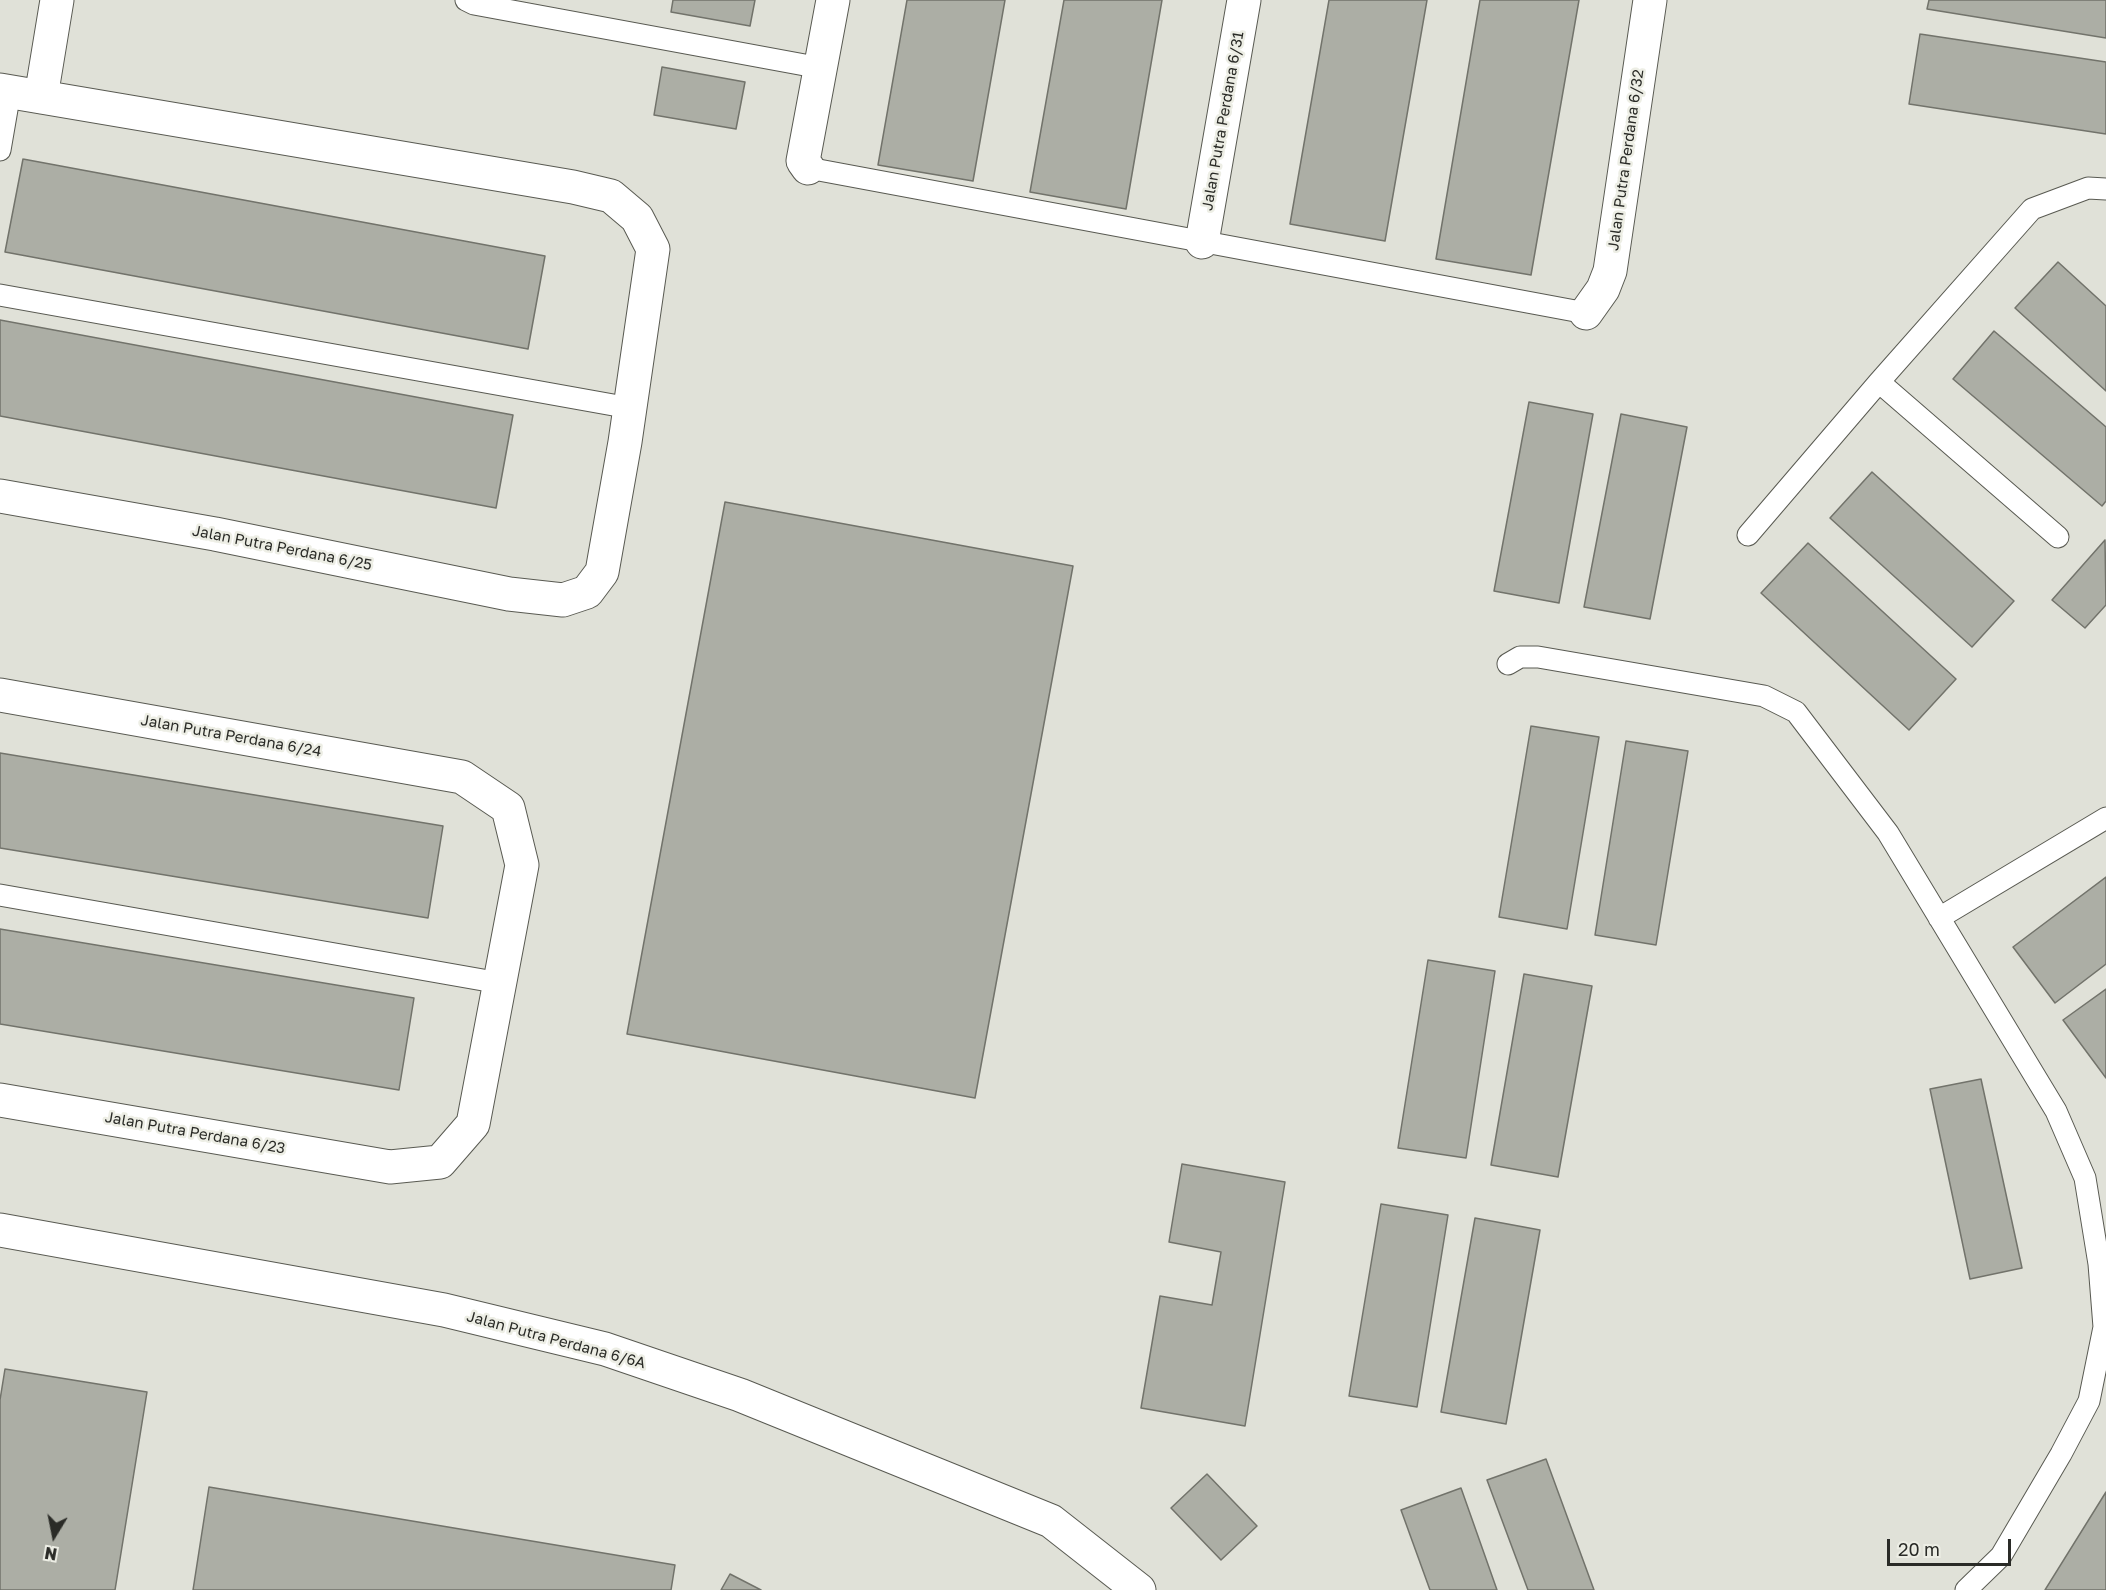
<!DOCTYPE html>
<html>
<head>
<meta charset="utf-8">
<style>
	body { margin:0 }
	#map { position:relative; width:2106px; height:1590px; overflow:hidden; background:#e0e1d8; font-family:"Golos Text",sans-serif }
	canvas { display:block }
	.north { position:absolute; left:24px; top:1506px; width:60px; height:60px; -webkit-text-stroke:4px #edeee5; paint-order:stroke; rotate:190deg; font-size:16px; font-weight:700; line-height:24px; text-align:center; color:#2a2b27 }
	.north::after { content:''; display:block; margin:auto; width:21px; height:27px; background:#2a2b27; clip-path:polygon(50% 0,100% 100%,50% 72%,0 100%) }
	.scale { position:absolute; left:1887px; top:1539px; width:124px; height:27px; box-sizing:border-box; border:3px solid #2a2b27; border-top:0; padding-left:8px; font-size:18px; line-height:21px; white-space:nowrap; color:#2a2b27; -webkit-text-stroke:4px #edeee5; paint-order:stroke }
</style>
</head>
<body>
<div id="map">
<canvas width="2106" height="1590"></canvas>
<div class="north">N</div>
<div class="scale">20 m</div>
</div>
<script>
const context = document.querySelector('canvas').getContext('2d');
context.lineJoin = 'round';
function fill(path, color) {
  context.fillStyle = color;
  context.fill(path, 'evenodd');
}
function shape(rows) {
  const path = new Path2D();
  for (const r of rows) {
    path.moveTo(r[0], r[1]);
    for (let i = 2; i < r.length; i += 2) path.lineTo(r[i], r[i + 1]);
  }
  return path;
}
function strokePath(path, color, width, dash) {
  context.strokeStyle = color;
  context.lineWidth = width;
  context.lineCap = dash ? 'butt' : 'round';
  context.setLineDash(dash || []);
  context.stroke(path);
}
function label(font, color, halo, rows, align = 'center') {
  context.font = font + ' "Golos Text",sans-serif';
  context.lineWidth = 5;
  context.setLineDash([]);
  context.textBaseline = 'middle';
  context.strokeStyle = halo;
  context.fillStyle = color;
  for (const [text, x, y, turn = 0] of rows) {
    context.save();
    context.translate(x, y);
    context.rotate((+turn || 0) * Math.PI / 180);
    context.textAlign = isNaN(turn) ? turn : align;
    if (halo) context.strokeText(text, 0, 0);
    context.fillText(text, 0, 0);
    context.restore();
  }
}
const building = shape([
	[673,0,755,0,750,26,671,12,673,0],
	[907,0,1005,0,973,181,878,165,907,0],
	[1064,0,1162,0,1126,209,1030,192,1064,0],
	[1329,0,1427,0,1385,241,1290,224,1329,0],
	[1480,0,1579,0,1531,275,1436,259,1480,0],
	[1929,0,2106,0,2106,38,1927,9,1929,0],
	[1920,34,2106,62,2106,134,1909,104,1920,34],
	[662,67,745,82,736,129,654,115,662,67],
	[23,159,545,256,528,349,5,252,23,159],
	[2058,262,2106,306,2106,391,2015,308,2058,262],
	[0,320,513,415,496,508,0,416,0,320],
	[1994,331,2106,427,2106,501,2102,506,1953,379,1994,331],
	[1529,402,1593,414,1559,603,1494,591,1529,402],
	[1621,414,1687,427,1650,619,1584,607,1621,414],
	[1872,472,2014,601,1972,647,1830,518,1872,472],
	[725,502,1073,566,975,1098,627,1034,725,502],
	[2105,540,2106,605,2085,628,2052,600,2105,540],
	[1808,543,1956,679,1909,730,1761,593,1808,543],
	[1531,726,1599,737,1567,929,1499,917,1531,726],
	[1626,741,1688,751,1656,945,1595,935,1626,741],
	[0,753,443,826,428,918,0,848,0,753],
	[2106,877,2106,964,2055,1003,2013,947,2106,877],
	[0,929,414,998,399,1090,0,1024,0,929],
	[1428,960,1495,971,1466,1158,1398,1148,1428,960],
	[1524,974,1592,986,1558,1177,1491,1165,1524,974],
	[2106,989,2106,1078,2063,1020,2106,989],
	[1981,1079,2022,1268,1970,1279,1930,1089,1981,1079],
	[1182,1164,1285,1182,1245,1426,1141,1408,1160,1296,1212,1305,1221,1252,1169,1242,1182,1164],
	[1381,1204,1448,1215,1417,1407,1349,1396,1381,1204],
	[1475,1218,1540,1230,1506,1424,1441,1412,1475,1218],
	[5,1369,147,1392,115,1590,0,1590,0,1400,5,1369],
	[1546,1459,1594,1590,1528,1590,1487,1480,1546,1459],
	[1207,1474,1257,1526,1221,1560,1171,1508,1207,1474],
	[209,1487,675,1565,671,1590,193,1590,209,1487],
	[1461,1488,1497,1590,1430,1590,1401,1510,1461,1488],
	[2106,1492,2106,1590,2045,1590,2106,1492],
	[730,1574,761,1590,721,1590,730,1574]
]);
const lane = shape([
	[466,0,474,4,821,68],
	[0,150,10,92],
	[808,168,1586,313],
	[0,295,630,408],
	[1879,382,2058,537],
	[1748,535,1879,382,2032,209,2088,188,2106,189],
	[1508,664,1520,657,1538,657,1764,696,1796,712,1888,833,2056,1111,2085,1178,2099,1264,2104,1327,2089,1401,2061,1454,2001,1556,1966,1590],
	[0,895,500,983],
	[1939,918,2106,818]
]);
const street = shape([
	[0,90,573,187,611,196,637,218,653,249,625,442,602,572,587,592,563,600,509,594,215,534,0,496],
	[41,97,57,0],
	[808,168,803,161,833,0],
	[1202,242,1244,0],
	[1586,313,1603,289,1610,271,1650,0],
	[0,695,462,777,508,808,522,865,473,1124,440,1162,390,1167,0,1100]
]);
const secondary = shape([
	[0,1230,444,1310,605,1349,740,1395,1051,1521,1139,1590]
]);
const streetNames = [
	["Jalan Putra Perdana 6/31",1223,121,-80],
	["Jalan Putra Perdana 6/32",1626,160,-82],
	["Jalan Putra Perdana 6/25",282,548,11],
	["Jalan Putra Perdana 6/24",231,736,10],
	["Jalan Putra Perdana 6/23",195,1133,10],
	["Jalan Putra Perdana 6/6A",556,1340,15]
];
fill(building, '#acaea5');
strokePath(building, '#72736b', 1.5);
strokePath(lane, '#595a52', 23);
strokePath(street, '#595a52', 35);
strokePath(secondary, '#595a52', 35);
strokePath(lane, '#fff', 21);
strokePath(street, '#fff', 33);
strokePath(secondary, '#fff', 33);
label('15px', '#2a2b27', '#edeee5', streetNames);
</script>
</body>
</html>
